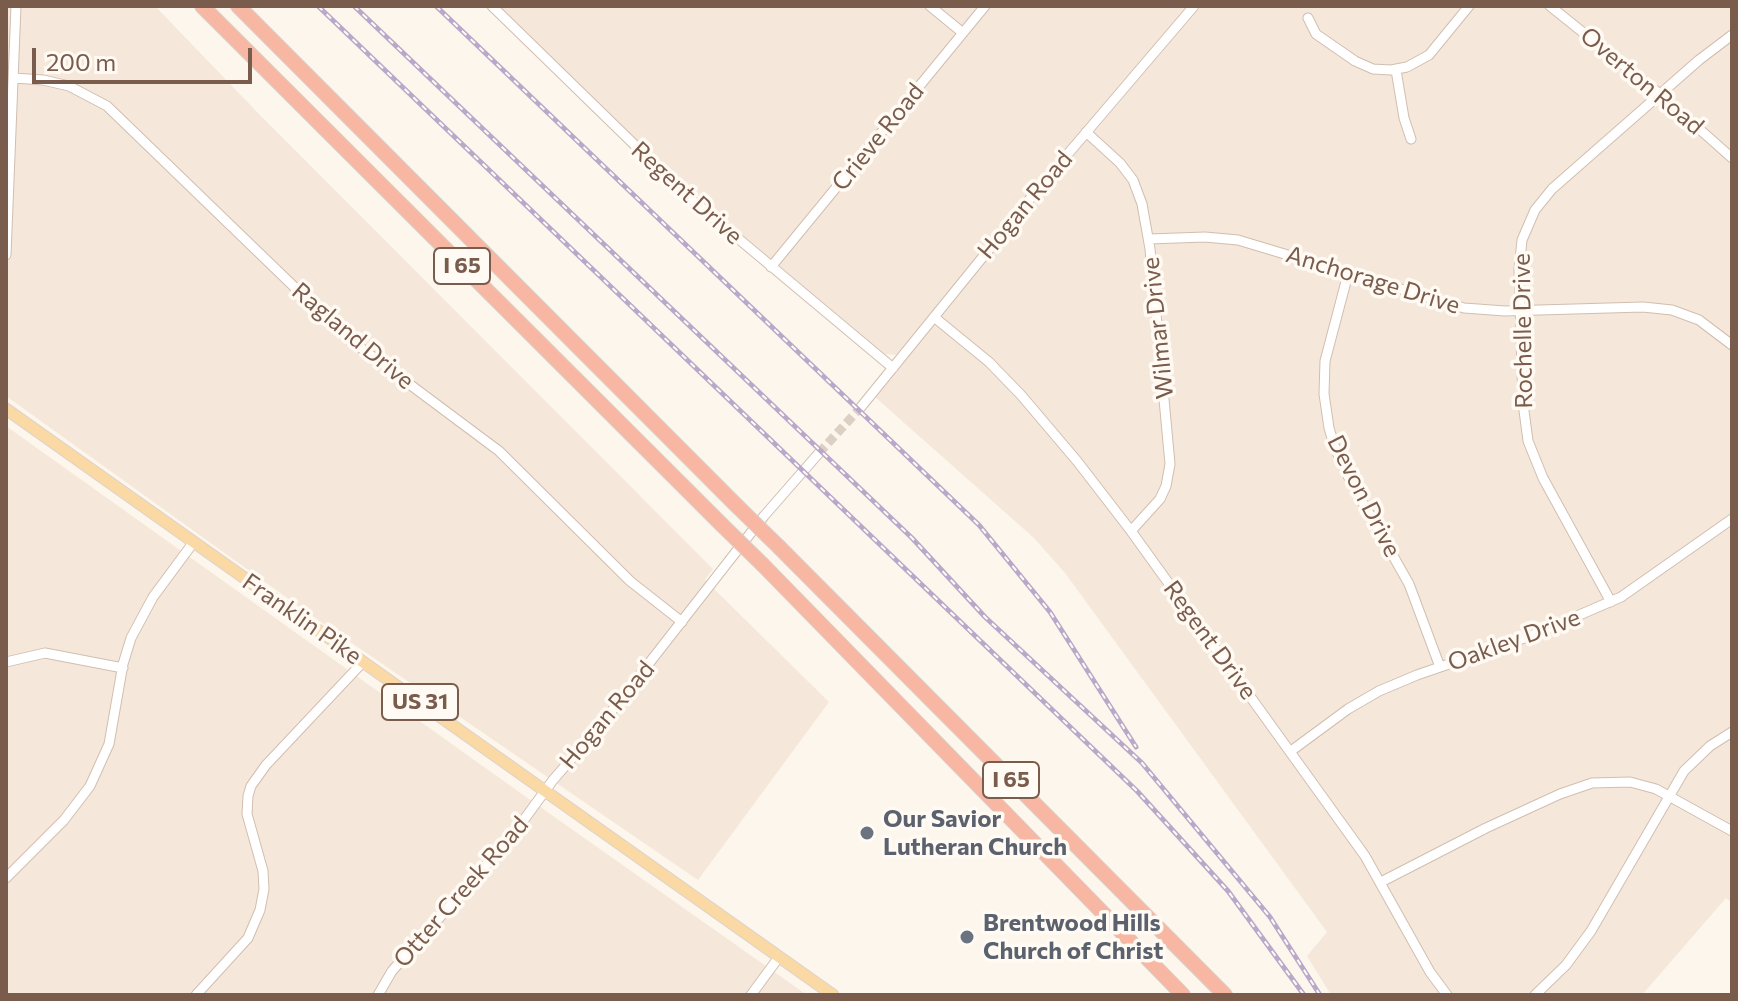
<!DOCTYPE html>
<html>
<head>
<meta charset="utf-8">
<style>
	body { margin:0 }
	#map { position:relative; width:1738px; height:1001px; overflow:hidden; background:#fdf6ec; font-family:Commissioner,sans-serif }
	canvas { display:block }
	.frame { position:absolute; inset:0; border:8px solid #7a5c4d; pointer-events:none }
	.scale { position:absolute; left:32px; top:48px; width:220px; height:36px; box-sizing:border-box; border:4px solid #7a5c4d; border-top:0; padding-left:10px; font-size:24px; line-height:28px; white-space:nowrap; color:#7a5c4d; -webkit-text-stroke:6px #fffaf3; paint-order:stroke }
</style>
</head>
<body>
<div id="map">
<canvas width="1738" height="1001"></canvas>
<div class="frame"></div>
<div class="scale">200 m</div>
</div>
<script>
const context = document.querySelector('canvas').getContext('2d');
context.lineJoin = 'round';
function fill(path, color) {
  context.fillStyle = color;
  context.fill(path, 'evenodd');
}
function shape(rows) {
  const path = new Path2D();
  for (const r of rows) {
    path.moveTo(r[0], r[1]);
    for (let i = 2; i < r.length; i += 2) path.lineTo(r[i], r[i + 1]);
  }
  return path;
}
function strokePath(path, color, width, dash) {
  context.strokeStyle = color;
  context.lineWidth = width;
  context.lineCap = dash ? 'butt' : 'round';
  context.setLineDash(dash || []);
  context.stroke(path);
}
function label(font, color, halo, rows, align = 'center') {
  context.font = font + ' Commissioner,sans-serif';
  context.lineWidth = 7;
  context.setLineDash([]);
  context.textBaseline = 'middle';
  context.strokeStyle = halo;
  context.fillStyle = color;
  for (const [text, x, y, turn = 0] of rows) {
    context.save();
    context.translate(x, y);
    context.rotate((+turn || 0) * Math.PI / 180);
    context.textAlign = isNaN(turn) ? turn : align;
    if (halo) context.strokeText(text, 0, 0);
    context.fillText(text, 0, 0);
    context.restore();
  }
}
const residential = shape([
	[6,6,155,6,258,113,713,569,705,580,829,702,698,880,308,613,6,396],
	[498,6,1188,6,896,355,885,354,682,184],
	[1201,6,1732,6,1732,903,1726,898,1642,995,1331,995,1307,956,1327,932,1065,573,1034,538,875,397,1016,223],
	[6,426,529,799,807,995,6,995]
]);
const minorTunnel = shape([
	[819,453,861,407]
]);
const minor = shape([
	[492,6,685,194,893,368],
	[930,6,963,33],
	[1550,6,1661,95,1732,158],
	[1308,18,1316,34,1355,61,1373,69,1391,70,1407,67,1429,55,1469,6],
	[1396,70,1404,118,1411,139],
	[14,78,43,80,69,86,107,106,345,336,499,451,630,581,682,622],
	[1086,132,1120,163,1133,180,1142,204,1150,249,1170,464,1166,486,1160,499,1131,531],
	[1149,239,1205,237,1238,240,1464,308,1505,311,1643,307,1672,310,1699,320,1732,345],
	[6,255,16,6],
	[771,267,985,6],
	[1348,274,1325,361,1324,394,1329,428,1335,448,1350,480,1409,584,1440,667],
	[934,317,989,362,1021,395,1077,461,1131,531,1365,856,1430,972,1447,995],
	[861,407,1038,189,1194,6],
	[1611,602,1543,478,1528,441,1523,403,1519,270,1522,240,1535,210,1552,189,1699,60,1732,35],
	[6,662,45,653,123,668],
	[1291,751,1348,709,1379,691,1417,675,1533,635,1621,597,1732,519],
	[6,878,64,820,90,786,109,744,123,664,131,638,153,597,193,543],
	[1381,882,1486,828,1560,794,1592,783,1630,782,1656,789,1732,831],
	[196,995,248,938,260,910,264,889,263,871,247,814,248,796,251,786,266,765,363,662],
	[378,995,392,971,512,836,553,780,600,726,764,516,819,453],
	[751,995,779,957],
	[1535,995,1566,965,1591,931,1684,771,1710,746,1732,732]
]);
const major = shape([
	[6,409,833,995]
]);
const highway = shape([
	[202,6,722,525],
	[238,6,737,506],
	[779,547,1225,995],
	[763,565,1183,995]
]);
const rail = shape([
	[318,6,1137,791,1228,891,1304,995],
	[354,6,912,538,985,617,1142,763,1270,917,1320,995],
	[436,6,979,525,1050,612,1136,747]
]);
const highwayBridge = shape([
	[737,506,779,547],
	[722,525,763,565]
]);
const markers = [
	[867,833,8,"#6b7280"],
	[967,937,8,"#6b7280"]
];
const shields = [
	[462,266,56],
	[420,702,76],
	[1011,780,56]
];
const shieldNames = [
	["I 65",462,266],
	["US 31",420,702],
	["I 65",1011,780]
];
const streetNames = [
	["Overton Road",1642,81,40],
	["Crieve Road",878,137,-51],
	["Regent Drive",687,193,42],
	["Hogan Road",1025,205,-50],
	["Anchorage Drive",1373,280,17],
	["Wilmar Drive",1158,328,-96],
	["Rochelle Drive",1523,331,-91],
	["Ragland Drive",353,336,40],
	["Devon Drive",1364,496,63],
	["Franklin Pike",302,619,35],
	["Regent Drive",1210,640,54],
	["Oakley Drive",1514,640,-20],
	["Hogan Road",607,715,-50],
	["Otter Creek Road",461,892,-49]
];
const worshipNames = [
	["Our Savior",883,819],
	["Lutheran Church",883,847],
	["Brentwood Hills",983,923],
	["Church of Christ",983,951]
];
fill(residential, '#f5e8da');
strokePath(minorTunnel, '#dcd0c4', 9, [9, 4.5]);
strokePath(minor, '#d1beb0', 11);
strokePath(major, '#dad1cd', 13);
strokePath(highway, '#dad1cd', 16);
strokePath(minor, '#fff', 9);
strokePath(major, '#fbd9a5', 11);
strokePath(highway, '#f7b7a3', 14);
strokePath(rail, '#b9a8c9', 5);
strokePath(rail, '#fffaf3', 2, [6]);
strokePath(highwayBridge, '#dad1cd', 16, []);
strokePath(highwayBridge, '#f7b7a3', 14);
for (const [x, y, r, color] of markers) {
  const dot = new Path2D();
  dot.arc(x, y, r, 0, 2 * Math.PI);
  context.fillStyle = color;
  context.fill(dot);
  strokePath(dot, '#fffaf3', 3);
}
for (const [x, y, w] of shields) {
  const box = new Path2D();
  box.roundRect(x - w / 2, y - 18, w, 36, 6);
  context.fillStyle = '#fffaf3';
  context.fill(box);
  strokePath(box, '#7a5c4d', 2);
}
label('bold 22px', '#7a5c4d', null, shieldNames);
label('24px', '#7a5c4d', '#fffaf3', streetNames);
label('bold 24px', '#5b616d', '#fffaf3', worshipNames, 'left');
</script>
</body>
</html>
